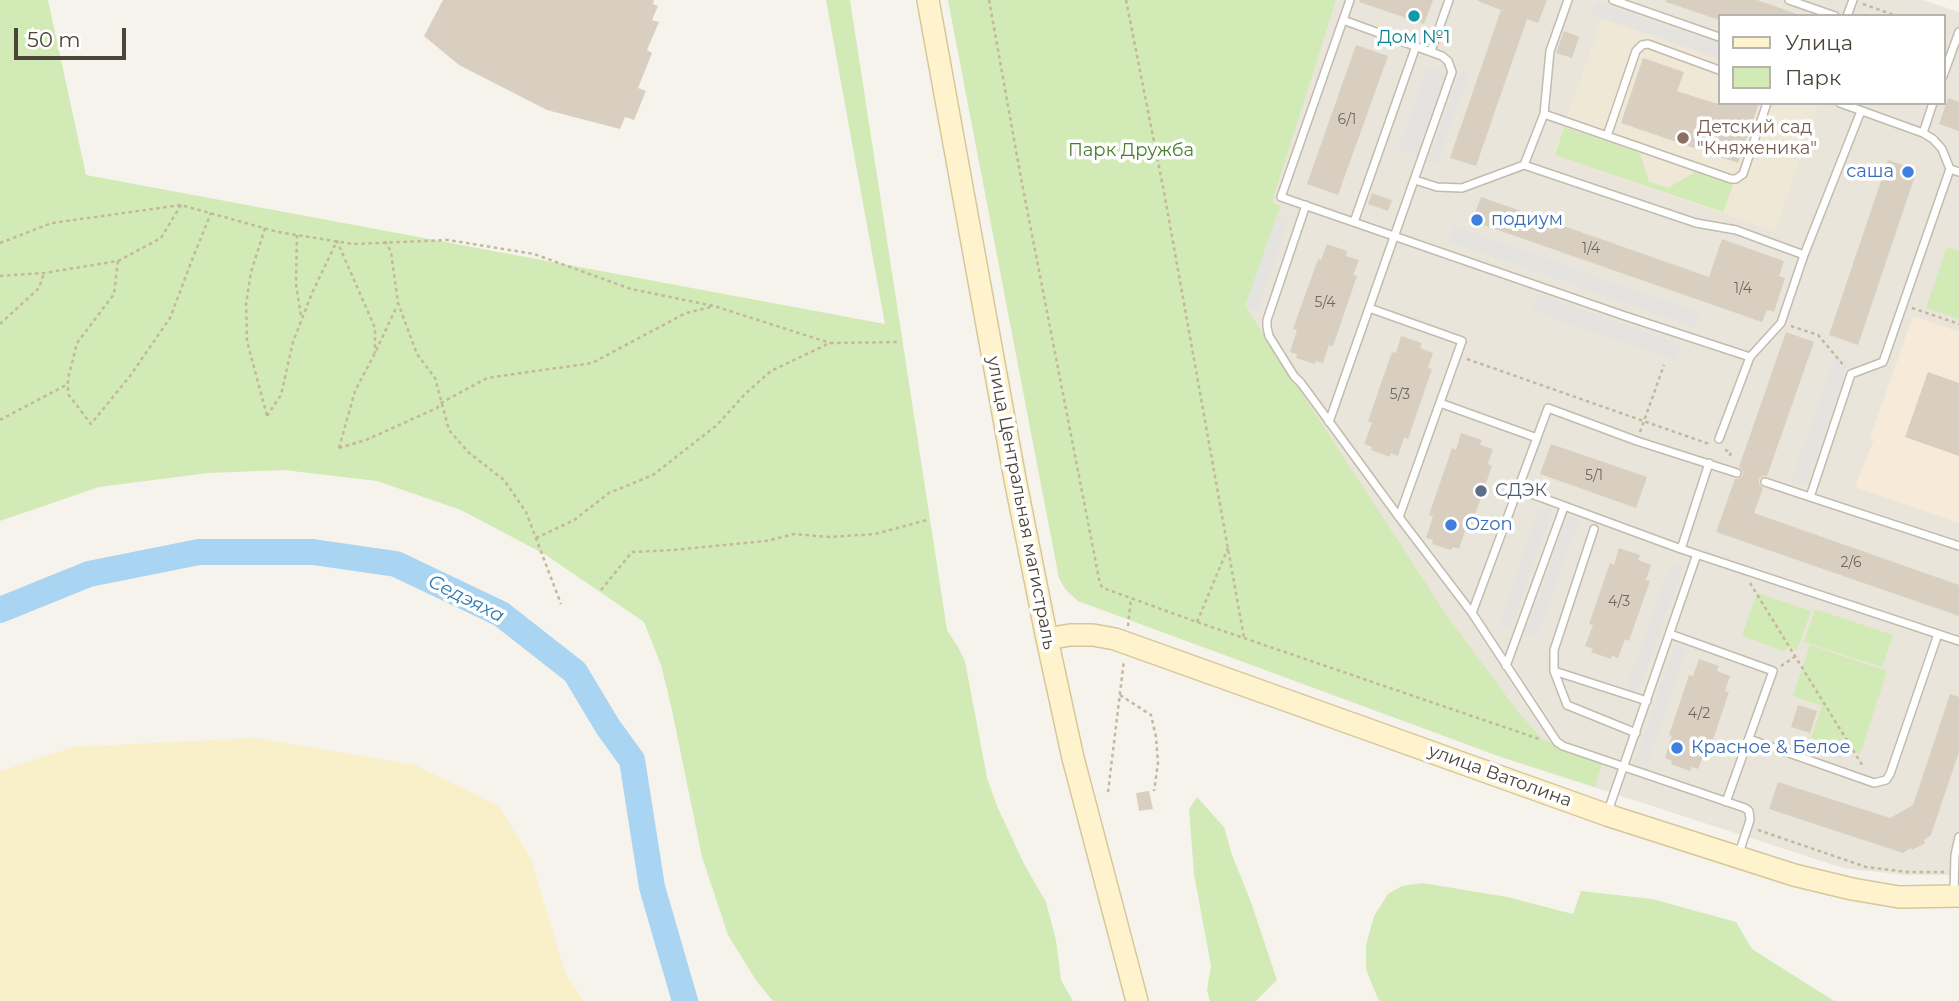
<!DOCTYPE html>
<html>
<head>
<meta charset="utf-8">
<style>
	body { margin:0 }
	#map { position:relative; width:1959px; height:1001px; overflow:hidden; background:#f6f3ec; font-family:Montserrat,sans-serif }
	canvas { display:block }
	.legend { position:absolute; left:1718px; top:14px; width:228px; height:91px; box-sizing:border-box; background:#fff; border:2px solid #b7b4b0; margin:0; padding:9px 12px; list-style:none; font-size:21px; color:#4b4439 }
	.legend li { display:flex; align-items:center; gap:14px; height:35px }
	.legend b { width:35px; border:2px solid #b7b4b0 }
	.scale { position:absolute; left:14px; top:28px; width:112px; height:32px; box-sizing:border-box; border:4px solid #4b4439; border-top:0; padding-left:9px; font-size:21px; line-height:24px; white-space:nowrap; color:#4b4439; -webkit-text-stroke:5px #fff; paint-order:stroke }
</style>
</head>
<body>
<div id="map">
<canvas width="1959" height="1001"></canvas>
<ul class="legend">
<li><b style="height:9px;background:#fff3cd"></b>Улица</li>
<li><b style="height:19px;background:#d2eab5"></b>Парк</li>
</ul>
<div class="scale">50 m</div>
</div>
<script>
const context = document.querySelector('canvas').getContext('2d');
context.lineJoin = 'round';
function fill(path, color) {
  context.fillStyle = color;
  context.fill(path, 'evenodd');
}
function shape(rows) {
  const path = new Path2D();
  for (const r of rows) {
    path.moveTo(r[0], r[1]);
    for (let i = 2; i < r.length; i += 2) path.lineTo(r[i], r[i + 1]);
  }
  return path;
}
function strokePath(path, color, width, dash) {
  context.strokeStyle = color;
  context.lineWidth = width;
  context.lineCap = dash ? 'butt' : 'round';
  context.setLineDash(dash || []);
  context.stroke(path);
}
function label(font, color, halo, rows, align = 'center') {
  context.font = font + ' Montserrat,sans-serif';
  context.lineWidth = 7;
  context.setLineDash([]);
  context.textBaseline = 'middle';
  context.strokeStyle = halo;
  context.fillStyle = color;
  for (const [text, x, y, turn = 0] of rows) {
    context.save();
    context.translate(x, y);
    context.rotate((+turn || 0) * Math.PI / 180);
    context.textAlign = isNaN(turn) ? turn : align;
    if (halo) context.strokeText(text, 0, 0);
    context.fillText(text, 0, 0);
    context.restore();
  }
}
const residential = shape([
	[948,0,1923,0,1959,12,1959,875,1905,875,1843,868,1504,758,1078,601,1066,590,1059,578],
	[1719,16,1943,16,1943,103,1719,103]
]);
const commercial = shape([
	[1913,316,1959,332,1959,523,1855,487,1874,439,1870,438]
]);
const education = shape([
	[1602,19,1719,60,1719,103,1810,103,1818,106,1775,232,1553,155]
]);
const green = shape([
	[0,0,48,0,86,175,885,324,826,0,850,0,947,630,958,647,965,661,987,778,997,806,1024,864,1046,902,1056,940,1061,980,1073,1001,773,1001,757,982,728,935,702,857,672,710,661,665,644,622,546,555,461,510,377,481,284,470,208,473,99,487,0,521],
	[948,0,1336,0,1272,202,1280,206,1247,309,1449,619,1518,712,1542,739,1602,763,1595,787,1504,758,1078,601,1066,590,1059,578],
	[1564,127,1640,153,1649,182,1668,188,1695,172,1733,185,1723,212,1555,155],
	[1947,247,1959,251,1959,319,1926,308],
	[1757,593,1811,611,1797,650,1789,647,1784,651,1742,636],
	[1815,609,1893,635,1882,667,1804,642],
	[1810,645,1887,671,1860,754,1811,738,1822,706,1793,696],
	[1197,797,1224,827,1232,855,1251,902,1277,980,1256,1001,1210,1001,1207,990,1211,966,1194,874,1189,809],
	[1423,883,1507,897,1573,914,1581,891,1652,899,1736,922,1752,949,1834,1001,1381,1001,1378,999,1366,969,1366,945,1374,916,1388,894,1402,886]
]);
const sand = shape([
	[255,738,415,765,499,806,531,859,565,972,584,1001,0,1001,0,771,74,747]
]);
const parking = shape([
	[1596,2,1719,44,1719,58,1592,14],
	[1428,66,1447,73,1417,155,1398,148],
	[1460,72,1469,75,1437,164,1428,161],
	[1277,215,1289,219,1257,311,1245,306],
	[1454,226,1701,313,1696,328,1448,241],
	[1538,294,1682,345,1676,361,1532,311],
	[1835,356,1849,361,1805,486,1791,481],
	[1540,507,1552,511,1511,628,1499,624],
	[1567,516,1579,520,1537,637,1526,633],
	[1671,563,1683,567,1638,693,1626,688],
	[1675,643,1687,647,1647,764,1635,760]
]);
const river = shape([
	[0,610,89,574,199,552,313,552,396,564,501,614,575,672,608,727,632,760,652,887,685,1001]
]);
const building = shape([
	[443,0,654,0,653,4,658,6,652,20,659,22,647,50,652,53,638,88,646,91,634,120,625,117,620,129,547,110,459,65,424,36],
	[1360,0,1433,0,1424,24,1359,2],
	[1478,0,1547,0,1538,23,1527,19,1476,166,1450,158,1501,10,1478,1],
	[1666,0,1757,0,1797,14,1797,16,1719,16,1719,20,1666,2],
	[1564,31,1579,37,1572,58,1556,53],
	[1356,45,1388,56,1338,195,1307,184],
	[1643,58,1684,72,1677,91,1714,103,1759,103,1738,163,1621,123],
	[1948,98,1959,102,1959,131,1939,124],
	[1888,160,1917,170,1858,345,1829,335],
	[1372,193,1392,200,1388,211,1368,204],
	[1481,197,1709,277,1722,239,1784,261,1779,276,1785,278,1774,312,1767,310,1762,322,1472,221],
	[1327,244,1347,251,1346,256,1359,260,1353,275,1357,276,1333,346,1329,345,1323,363,1316,361,1315,364,1296,358,1297,354,1290,352,1297,330,1293,329,1318,259,1321,260],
	[1786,332,1814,342,1767,476,1763,476,1759,479,1759,484,1763,488,1754,513,1959,585,1959,616,1716,532,1735,479,1739,479,1743,475,1743,471,1739,467],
	[1401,336,1422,343,1420,348,1433,353,1428,368,1432,369,1408,439,1404,437,1398,456,1391,453,1390,457,1371,450,1372,447,1364,444,1372,423,1368,421,1392,352,1396,353],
	[1928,372,1959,383,1959,456,1905,437],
	[1461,433,1482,440,1480,445,1493,449,1488,464,1492,466,1469,532,1465,531,1459,549,1453,547,1451,550,1432,544,1433,540,1426,538,1433,516,1429,515,1452,448,1456,450],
	[1551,444,1647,477,1636,508,1540,474],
	[1619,548,1640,555,1638,560,1651,565,1646,580,1650,581,1629,641,1625,639,1618,658,1612,656,1611,659,1591,652,1593,649,1585,646,1593,625,1589,624,1610,563,1614,565],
	[1699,659,1719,666,1717,671,1730,676,1725,691,1729,692,1709,752,1705,751,1698,769,1692,767,1690,771,1671,764,1672,761,1665,758,1672,736,1669,735,1689,675,1693,676],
	[1950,694,1959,697,1959,752,1931,835,1924,840,1925,843,1912,850,1911,848,1903,853,1769,809,1778,782,1890,818,1913,805],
	[1798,705,1817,711,1810,733,1791,727],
	[1149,791,1153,809,1139,811,1136,793]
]);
const path = shape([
	[989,0,1021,178,1100,584,1103,588,1197,622,1542,740],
	[1126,0,1164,192,1244,638],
	[1863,4,1897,16],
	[265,228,251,272,246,304,247,341,267,416],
	[297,235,296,284,301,316],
	[385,241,391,252,398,303,417,354,435,378,449,430,468,452,504,480,526,512,561,604],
	[0,243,52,223,181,205,278,232,353,244,448,240,534,254,631,289,714,306,830,343],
	[118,261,114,294,77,343,68,379,68,394,91,424,130,376,170,318,192,260,211,213],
	[0,276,44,273,118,261,161,238,181,205],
	[1912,308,1959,324],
	[0,324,39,288,44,273],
	[1791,326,1818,335,1845,367],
	[1467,359,1709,444],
	[267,416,281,395,293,342,312,293,337,241,375,328,375,353],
	[0,420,68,384],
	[1640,432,1664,365],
	[339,448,366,440,437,408,441,403,487,378,592,363,686,313,711,307],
	[339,448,355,391,375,353,397,306],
	[1725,450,1731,452,1729,459],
	[536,538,574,520,609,493,653,475,717,425,745,394,771,371,830,343,898,342],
	[1750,583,1864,768],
	[601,590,632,552,673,550,766,541,794,534,829,537,875,534,927,520],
	[1197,622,1228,548],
	[1128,626,1131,598],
	[1781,666,1796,656],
	[1120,695,1151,715,1156,737,1158,763,1154,791],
	[1108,792,1124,660],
	[1758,830,1866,867,1907,872,1944,872]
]);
const lane = shape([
	[1350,0,1281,197,1622,315,1750,357,1719,439],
	[1613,0,1719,37],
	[1789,0,1835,16],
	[1847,16,1853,0],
	[1431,51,1449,0],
	[1943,76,1959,32],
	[1840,103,1923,133,1933,139,1942,149,1950,169,1959,172],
	[1544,114,1731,179,1736,179,1743,174,1767,103],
	[1923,133,1933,103],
	[1607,136,1636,51,1642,45,1648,44,1719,70],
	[1524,165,1696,223,1736,230,1804,255,1781,323,1750,357],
	[1950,169,1883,362,1851,374,1810,497,1959,546],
	[1415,180,1437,187,1462,188,1524,165,1544,114,1550,51,1568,0],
	[1306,205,1267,320,1267,327,1269,336,1294,376,1301,383,1399,517,1472,613],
	[1354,222,1416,46],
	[1804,255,1861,111],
	[1369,308,1462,341,1399,517],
	[1440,403,1537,438],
	[1329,422,1452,72,1448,61,1442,56,1343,20],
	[1709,463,1681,549,1959,641],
	[1737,473,1637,441,1548,408,1472,613,1557,742,1563,746,1745,808,1749,811,1750,820,1739,853],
	[1765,482,1810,497],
	[1518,489,1681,549],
	[1594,529,1554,650,1554,671,1647,701],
	[1670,634,1773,671,1726,802],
	[1506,666,1564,507],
	[1554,671,1567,705,1636,733],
	[1749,739,1874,783,1886,780,1890,774,1938,634],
	[1607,814,1697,554],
	[1954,892,1955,855,1959,837]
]);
const secondary = shape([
	[928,0,1015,479,1047,639,1073,758,1137,1001],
	[1047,639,1070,635,1093,635,1115,639,1607,815,1794,875,1852,889,1899,897,1959,896]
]);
const markers = [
	[1414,16,7,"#0f9aa8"],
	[1683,138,7,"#8d6e63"],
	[1908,172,7,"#3f7fe0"],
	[1477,220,7,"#3f7fe0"],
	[1481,491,7,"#5c6f8a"],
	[1451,525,7,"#3f7fe0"],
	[1677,748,7,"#3f7fe0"]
];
const numberNames = [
	["6/1",1347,120],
	["1/4",1591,249],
	["1/4",1743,289],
	["5/4",1325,303],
	["5/3",1400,395],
	["5/1",1594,476],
	["2/6",1851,563],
	["4/3",1619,602],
	["4/2",1699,714]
];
const cultureNames = [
	["Дом №1",1414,38]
];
const educationNames = [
	["Детский сад",1697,128],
	["\"Княженика\"",1697,149]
];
const parkNames = [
	["Парк Дружба",1131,151]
];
const shopNames = [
	["саша",1894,172,"right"],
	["подиум",1491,220],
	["Ozon",1465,525],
	["Красное & Белое",1691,748]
];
const serviceNames = [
	["СДЭК",1495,491]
];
const streetNames = [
	["улица Центральная магистраль",1021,503,79],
	["улица Ватолина",1500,776,20]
];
const waterNames = [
	["Седэяха",466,599,27]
];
fill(residential, '#eae5da');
fill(commercial, '#f7ead8');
fill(education, '#efe8d6');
fill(green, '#d2eab5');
fill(sand, '#f9efc9');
fill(parking, '#e5e3e0');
strokePath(river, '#a9d4f2', 26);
fill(building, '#d8cfc1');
strokePath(lane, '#c2bbae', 10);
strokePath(secondary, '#d6c79b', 24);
strokePath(path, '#c4b79f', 2.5, [3.5, 3.5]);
strokePath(lane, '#fff', 7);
strokePath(secondary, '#fff3cd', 21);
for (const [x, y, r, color] of markers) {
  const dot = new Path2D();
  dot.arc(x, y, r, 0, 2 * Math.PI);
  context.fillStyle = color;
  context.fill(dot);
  strokePath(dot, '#fff', 2.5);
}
label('14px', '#6e675b', null, numberNames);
label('18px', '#0d838f', '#fff', cultureNames);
label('18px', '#785e54', '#fff', educationNames, 'left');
label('18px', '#4a7f2a', '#fff', parkNames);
label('18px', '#366cbe', '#fff', shopNames, 'left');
label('18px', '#4e5e75', '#fff', serviceNames, 'left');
label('18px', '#4b4439', '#fff', streetNames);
label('italic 19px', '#2e7ab2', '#fff', waterNames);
</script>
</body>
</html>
